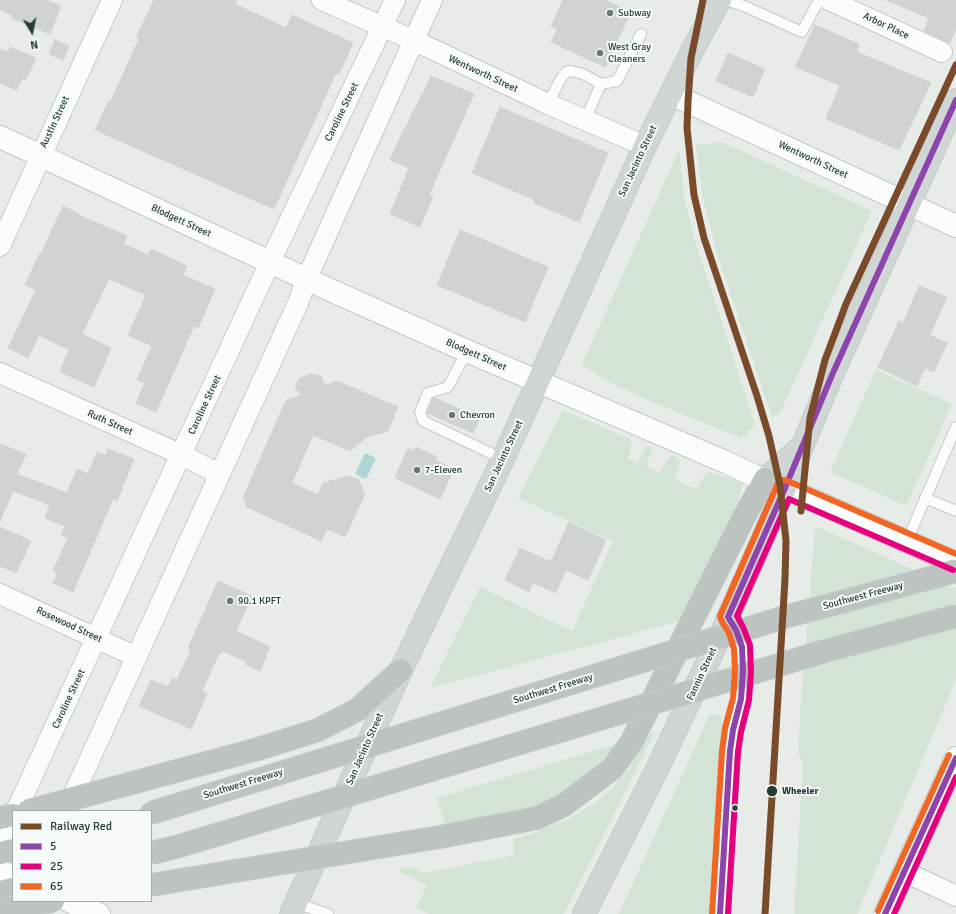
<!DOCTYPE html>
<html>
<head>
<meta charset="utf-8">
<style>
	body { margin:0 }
	#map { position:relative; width:956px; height:914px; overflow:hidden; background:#e7ece9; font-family:Signika,sans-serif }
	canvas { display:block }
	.legend { position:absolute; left:12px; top:810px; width:140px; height:92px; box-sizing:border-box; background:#f6faf8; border:1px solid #a3aeaa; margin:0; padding:5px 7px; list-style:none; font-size:12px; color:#273d34 }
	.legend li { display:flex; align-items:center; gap:8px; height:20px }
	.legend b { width:20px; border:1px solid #a3aeaa }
	.north { position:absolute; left:12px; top:12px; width:40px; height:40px; -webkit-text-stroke:3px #f6faf8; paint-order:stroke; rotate:170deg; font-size:11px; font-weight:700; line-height:16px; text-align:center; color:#273d34 }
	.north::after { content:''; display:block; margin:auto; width:14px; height:18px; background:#273d34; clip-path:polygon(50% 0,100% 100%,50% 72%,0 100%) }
</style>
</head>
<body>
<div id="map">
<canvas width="956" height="914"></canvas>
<ul class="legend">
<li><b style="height:5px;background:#7a4b2a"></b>Railway Red</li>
<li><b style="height:5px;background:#8e44ad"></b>5</li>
<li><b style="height:5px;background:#e5007d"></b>25</li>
<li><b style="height:5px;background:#f26522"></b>65</li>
</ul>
<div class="north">N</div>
</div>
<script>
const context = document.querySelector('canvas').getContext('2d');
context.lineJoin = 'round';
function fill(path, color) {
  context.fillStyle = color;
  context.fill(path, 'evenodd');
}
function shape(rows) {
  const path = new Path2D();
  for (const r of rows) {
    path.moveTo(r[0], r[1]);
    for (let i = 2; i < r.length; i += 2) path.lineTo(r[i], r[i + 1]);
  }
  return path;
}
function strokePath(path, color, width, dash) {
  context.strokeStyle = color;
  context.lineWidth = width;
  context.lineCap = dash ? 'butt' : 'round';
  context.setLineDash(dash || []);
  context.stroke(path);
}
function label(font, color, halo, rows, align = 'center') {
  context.font = font + ' Signika,sans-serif';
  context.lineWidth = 4;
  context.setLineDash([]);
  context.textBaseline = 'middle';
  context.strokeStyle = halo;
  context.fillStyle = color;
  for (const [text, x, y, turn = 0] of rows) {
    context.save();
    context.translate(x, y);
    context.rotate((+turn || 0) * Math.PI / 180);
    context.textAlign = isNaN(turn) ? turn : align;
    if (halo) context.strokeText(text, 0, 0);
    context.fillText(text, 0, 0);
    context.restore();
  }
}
const green = shape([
	[722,142,872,211,780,413,772,417,718,257,702,194,696,144,707,144],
	[679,150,684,197,695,241,755,424,747,434,741,438,657,404,609,382,582,365],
	[876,370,952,404,906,506,830,472],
	[563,410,630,439,632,446,627,459,637,463,646,447,651,446,652,450,646,466,659,473,668,458,674,455,679,459,680,464,675,480,696,489,704,476,708,472,717,474,743,484,740,496,684,620,430,688,480,587,572,631,613,541,518,498],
	[818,527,956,589,956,680,857,914,794,914,803,762,798,753,800,715,815,529],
	[710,714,722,716,709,914,619,914],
	[655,732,564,914,429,914,416,908,427,885,397,870,410,867,425,873,514,855,513,839,523,837,568,819,593,804,612,788,628,770,650,733],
	[620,743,609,761,543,809,446,829,437,798]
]);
const water = shape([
	[365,453,376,458,366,479,355,474]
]);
const building = shape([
	[0,0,46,0,61,6,50,34,11,18,12,15,0,10,0,0],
	[154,0,237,0,235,4,286,28,292,15,353,43,339,74,336,73,274,209,95,130,108,102,110,103,139,39,136,38,154,0],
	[563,0,605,0,631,12,605,67,551,42,557,29,551,26,563,0],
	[886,0,956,0,956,29,950,43,924,31,929,18,886,0],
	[815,25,859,44,857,52,931,83,899,150,826,119,840,85,795,67,815,25],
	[55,40,69,46,63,60,49,54,55,40],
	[10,47,36,58,26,80,22,78,17,90,0,83,0,49,8,52,10,47],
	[728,53,765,69,753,97,716,81,728,53],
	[431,76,474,94,429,195,433,197,420,227,390,214,409,168,390,160,404,129,405,130,413,111,414,111,422,94,423,94,431,76],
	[500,107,608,153,579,222,534,203,535,200,472,173,500,107],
	[63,206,80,214,79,215,127,236,123,244,148,255,151,249,187,266,183,275,215,289,198,328,194,326,156,412,136,403,145,383,137,380,152,346,128,335,146,295,109,279,82,334,111,348,94,387,60,372,69,350,39,335,28,358,8,348,36,290,25,285,40,253,41,254,63,206],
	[460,230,548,267,525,322,437,285,460,230],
	[919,286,947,297,930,335,947,343,934,372,925,368,917,386,878,367,899,321,903,323,919,286],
	[310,374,321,376,325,386,337,381,398,407,388,431,367,437,350,451,313,435,292,483,318,495,323,483,347,476,358,479,365,494,345,537,327,529,321,541,247,507,243,498,286,400,301,396,295,387,299,379,310,374],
	[433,398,435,398,480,418,473,433,427,413,433,398],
	[0,444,26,454,17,474,67,493,77,469,88,474,97,452,106,455,108,449,134,459,117,501,113,499,73,592,53,583,58,573,53,571,68,538,61,535,65,526,45,518,50,505,13,491,0,521,0,444],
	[416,447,437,457,435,460,454,469,440,499,395,478,408,448,414,451,416,447],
	[569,522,606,540,588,580,566,570,556,593,533,583,529,592,505,580,520,548,551,562,569,522],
	[0,527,31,541,16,573,0,566,0,527],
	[218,581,252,596,236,631,270,647,260,671,246,665,247,662,223,651,221,654,219,653,202,691,207,694,191,729,139,706,151,680,168,687,172,678,177,680,191,650,188,648,218,581]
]);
const service = shape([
	[725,0,744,6,802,32,819,0],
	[548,104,560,80,566,72,571,71,583,74,601,84],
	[585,120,601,84,617,81,641,34],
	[467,351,448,387,428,393,420,412,423,421,503,459],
	[925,498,956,511],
	[907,541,956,427],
	[296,903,328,914],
	[720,914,730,751,733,730,741,699,743,671,742,647,736,631]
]);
const minor = shape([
	[322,0,413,40,548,104,645,146],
	[829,0,942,52],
	[0,246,112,0],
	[0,373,182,455,219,474],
	[0,594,137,657],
	[16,811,270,262,395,0],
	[66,811,298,303,307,278,432,0],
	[0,845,13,817],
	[905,872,956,896]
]);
const tertiary = shape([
	[0,137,328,289,467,351,723,461,753,475,783,486]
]);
const secondary = shape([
	[671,94,956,226],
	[785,488,956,563],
	[0,871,13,877],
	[69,901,99,914],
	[885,914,956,758]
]);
const primary = shape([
	[765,479,800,448],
	[291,914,401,670,503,459,645,146,693,49,720,0],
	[584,914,658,767,720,636,785,488,832,375,956,100]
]);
const motorway = shape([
	[258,749,318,730,357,710,401,670],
	[0,818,13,815],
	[440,837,537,818,564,805,612,769,631,743,743,519,765,479],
	[0,853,13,850],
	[0,892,13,889]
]);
const motorwayBridge = shape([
	[28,811,258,749],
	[151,813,785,617,956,571],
	[151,853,176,847,825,651,956,616],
	[151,885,440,837],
	[0,910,53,901]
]);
const bus1 = shape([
	[720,914,730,751,733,730,741,699,743,671,742,647,736,630,728,617,785,488,832,375,956,100],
	[885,914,956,758]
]);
const bus2 = shape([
	[728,914,738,752,741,732,749,700,751,672,750,645,743,627,737,616,789,499,953,570],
	[894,914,956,777]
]);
const bus3 = shape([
	[878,911,949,755],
	[712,914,722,751,725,728,733,698,735,671,734,649,729,633,721,620,720,616,778,483,783,480,788,481,956,554]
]);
const rail1 = shape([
	[703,0,691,58,688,102,687,128,694,195,704,238,757,396,769,436,780,485,786,541,785,579,765,914],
	[801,511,810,418,825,360,846,304,956,65]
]);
const markers = [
	[610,13,4,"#6a7a73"],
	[600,53,4,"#6a7a73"],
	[452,415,4,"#6a7a73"],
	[417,470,4,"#6a7a73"],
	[230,601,4,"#6a7a73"],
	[772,791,6,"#273d34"],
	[735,808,3.5,"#273d34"]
];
const poiNames = [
	["Subway",618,13],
	["West Gray",608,47],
	["Cleaners",608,59],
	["Chevron",460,415],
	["7-Eleven",425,470],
	["90.1 KPFT",238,601]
];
const streetNames = [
	["Arbor Place",886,26,25],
	["Wentworth Street",483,74,25],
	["Caroline Street",342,112,-64],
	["Austin Street",55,122,-65],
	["Wentworth Street",813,160,25],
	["San Jacinto Street",638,161,-65],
	["Blodgett Street",181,221,25],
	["Blodgett Street",476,355,24],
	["Caroline Street",205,405,-65],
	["Ruth Street",110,423,24],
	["San Jacinto Street",504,456,-65],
	["Southwest Freeway",863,596,-15],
	["Rosewood Street",69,625,25],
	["Fannin Street",702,674,-65],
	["Southwest Freeway",553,689,-17],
	["Caroline Street",69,699,-65],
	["San Jacinto Street",365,749,-66],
	["Southwest Freeway",243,784,-17]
];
const stopNames = [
	["Wheeler",782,791]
];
fill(green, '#d3e3d5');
fill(water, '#aed4d4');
fill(building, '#cfd3d1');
strokePath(building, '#d0d5d2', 1);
strokePath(service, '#c4c9c6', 12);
strokePath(minor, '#c4c9c6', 22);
strokePath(tertiary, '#c4c9c6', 24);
strokePath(secondary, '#c5cac7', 24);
strokePath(primary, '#c3cac7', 24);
strokePath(motorway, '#c3cac7', 24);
strokePath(service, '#fbfcfc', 10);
strokePath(minor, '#fbfcfc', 20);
strokePath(tertiary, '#fbfcfc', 22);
strokePath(secondary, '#fbfcfc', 22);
strokePath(primary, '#d0d6d4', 22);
strokePath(motorway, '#bcc3c0', 22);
strokePath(motorwayBridge, '#c3cac7', 24, []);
strokePath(motorwayBridge, '#bcc3c0', 22);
strokePath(bus1, '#8e44ad', 6);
strokePath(bus2, '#e5007d', 6);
strokePath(bus3, '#f26522', 6);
strokePath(rail1, '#7a4b2a', 7);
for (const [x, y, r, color] of markers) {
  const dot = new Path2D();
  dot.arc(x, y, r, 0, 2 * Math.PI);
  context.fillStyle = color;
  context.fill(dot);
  strokePath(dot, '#f6faf8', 1.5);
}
label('10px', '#273d34', '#f6faf8', poiNames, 'left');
label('10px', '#273d34', '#f6faf8', streetNames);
label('bold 10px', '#273d34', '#f6faf8', stopNames, 'left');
</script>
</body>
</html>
